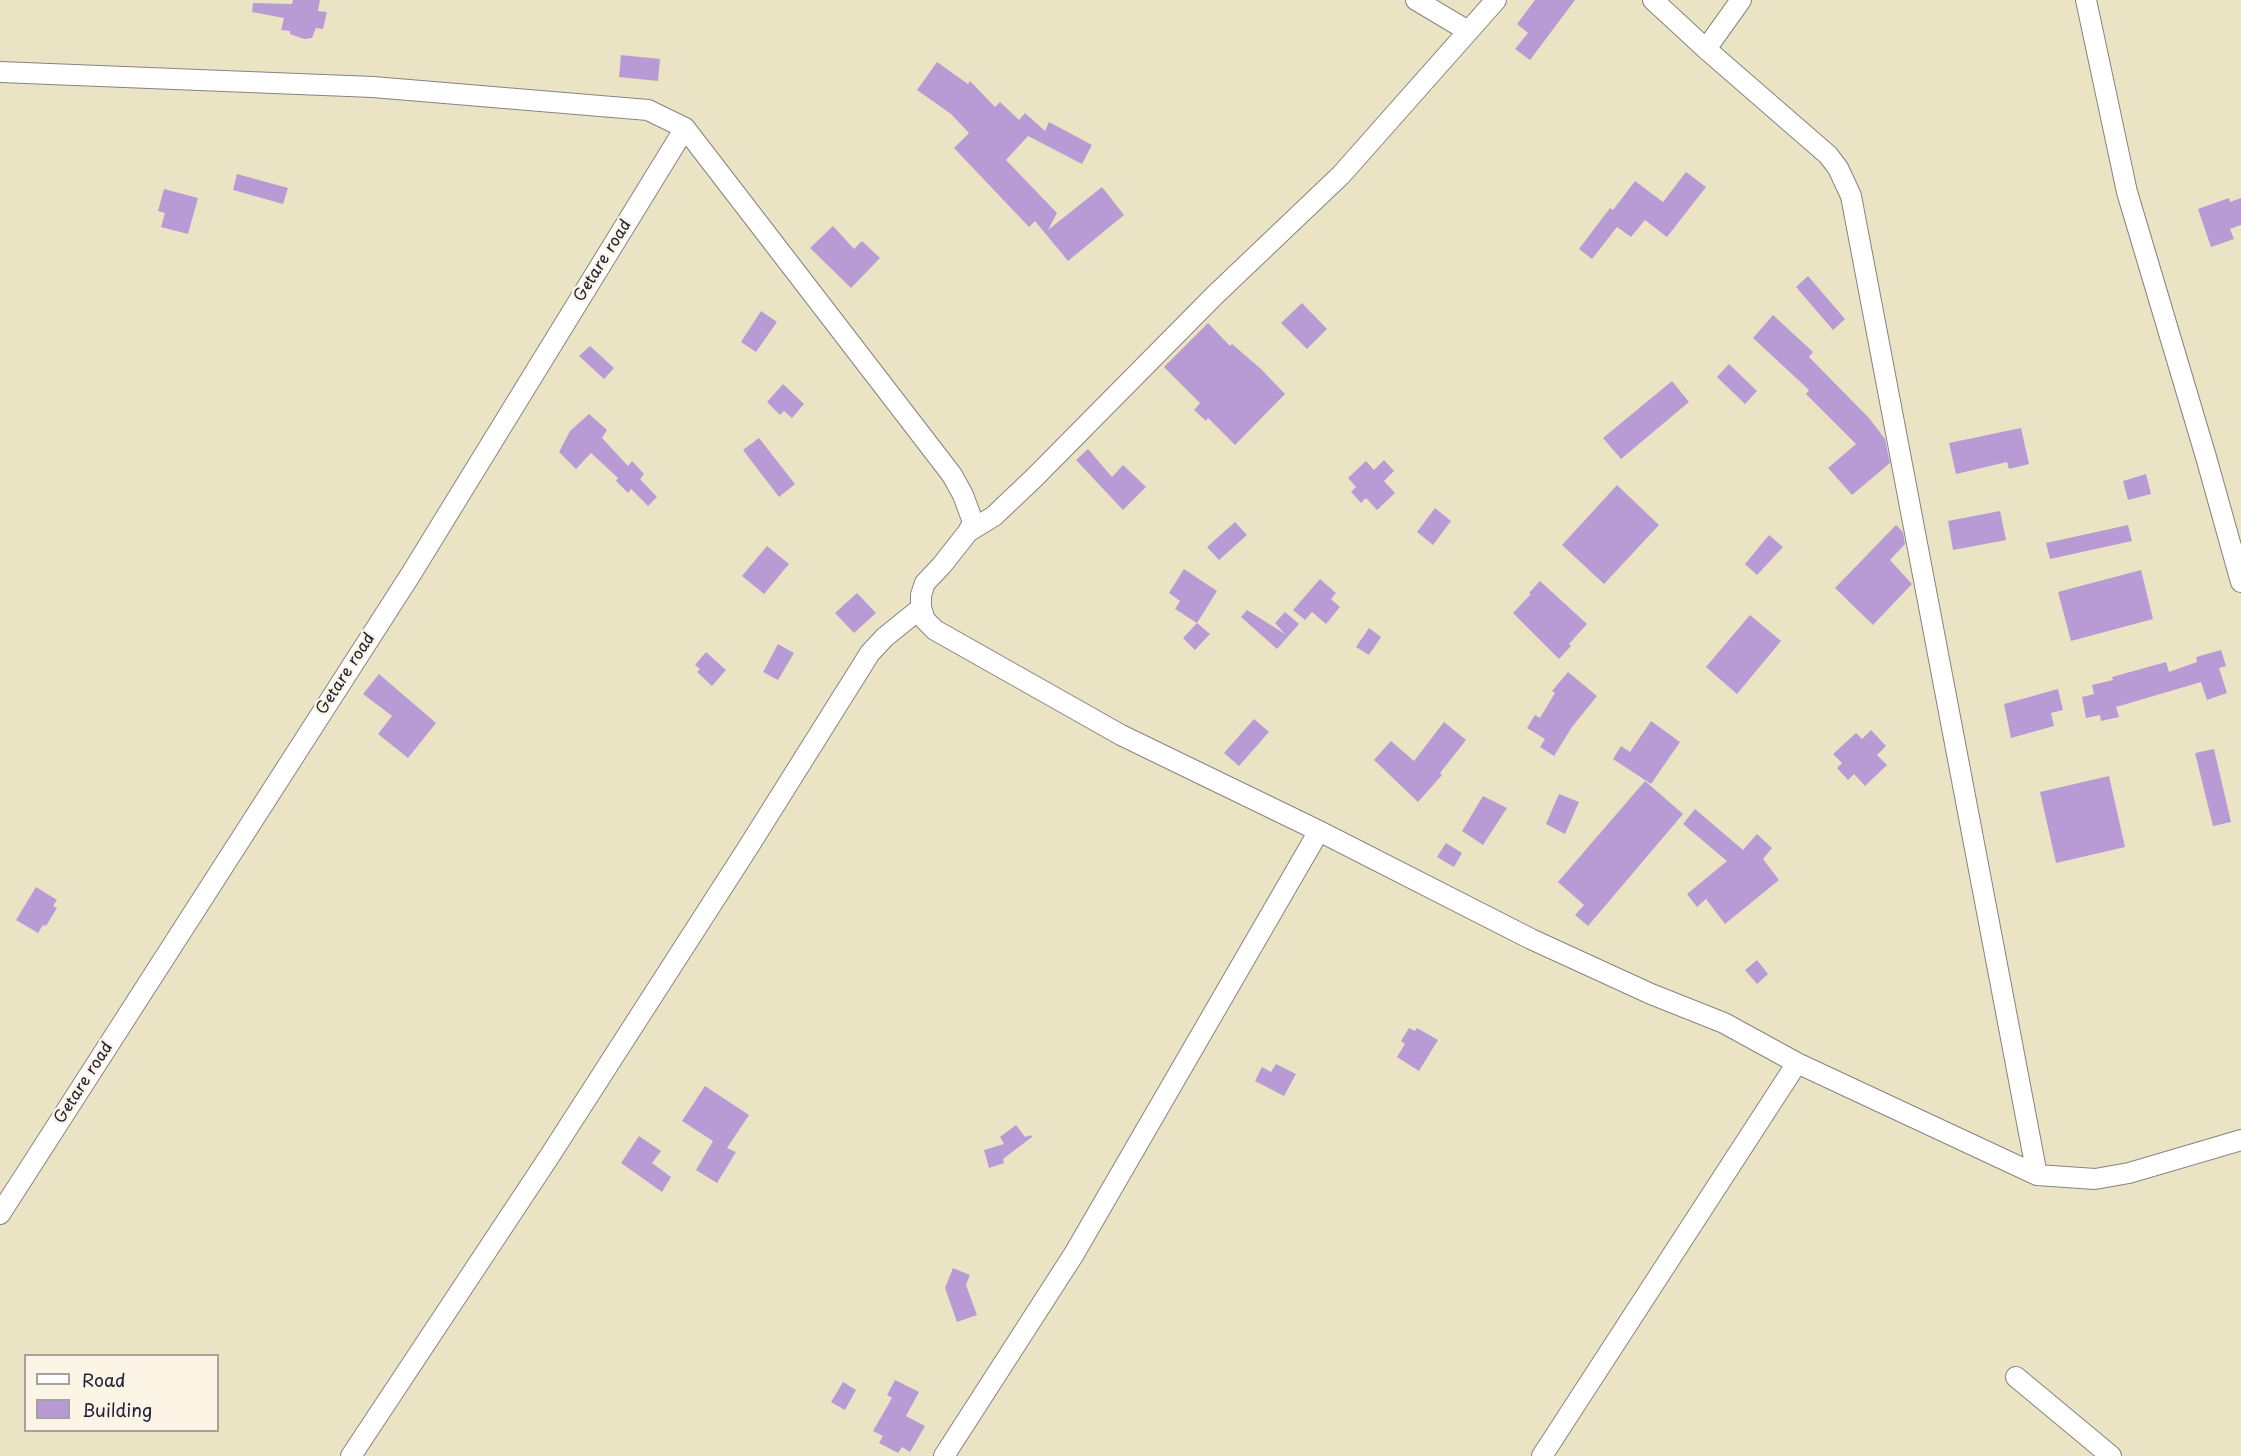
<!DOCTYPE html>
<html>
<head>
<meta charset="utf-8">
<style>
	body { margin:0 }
	#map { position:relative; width:2241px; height:1456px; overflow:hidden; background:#ebe4c4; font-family:"Playpen Sans",sans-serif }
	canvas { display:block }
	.legend { position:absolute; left:24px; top:1354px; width:195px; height:78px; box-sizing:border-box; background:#fcf5e5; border:2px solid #a5a1a1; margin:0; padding:8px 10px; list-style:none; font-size:18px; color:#22223b }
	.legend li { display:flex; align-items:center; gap:12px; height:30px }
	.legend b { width:30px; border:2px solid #a5a1a1 }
</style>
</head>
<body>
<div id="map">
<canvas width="2241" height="1456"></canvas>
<ul class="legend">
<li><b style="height:8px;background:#fff"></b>Road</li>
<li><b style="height:16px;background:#b89bd5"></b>Building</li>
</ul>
</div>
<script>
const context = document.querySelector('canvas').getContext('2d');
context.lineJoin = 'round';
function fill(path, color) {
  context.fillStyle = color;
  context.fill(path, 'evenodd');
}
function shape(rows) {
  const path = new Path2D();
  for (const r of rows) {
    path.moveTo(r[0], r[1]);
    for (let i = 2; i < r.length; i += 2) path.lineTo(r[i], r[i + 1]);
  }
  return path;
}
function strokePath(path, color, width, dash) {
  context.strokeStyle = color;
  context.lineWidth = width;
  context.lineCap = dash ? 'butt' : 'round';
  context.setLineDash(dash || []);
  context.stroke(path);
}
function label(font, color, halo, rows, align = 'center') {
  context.font = font + ' "Playpen Sans",sans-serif';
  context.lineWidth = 5;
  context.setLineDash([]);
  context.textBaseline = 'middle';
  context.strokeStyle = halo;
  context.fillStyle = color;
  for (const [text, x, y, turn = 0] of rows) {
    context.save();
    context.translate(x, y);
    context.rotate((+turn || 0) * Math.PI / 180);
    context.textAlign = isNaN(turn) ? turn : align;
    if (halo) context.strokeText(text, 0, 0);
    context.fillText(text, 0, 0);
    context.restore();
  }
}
const building = shape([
	[293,0,320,0,318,11,327,12,323,29,316,28,312,38,304,39,290,34,290,31,281,30,284,18,252,12,253,3,292,4],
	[1535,0,1575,0,1530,60,1515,49,1528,33,1517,24],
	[621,55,660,59,658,81,619,77],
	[937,62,968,84,970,81,995,107,1000,102,1019,120,1025,113,1045,131,1049,122,1092,145,1082,164,1028,136,1006,160,1057,213,1048,230,1102,187,1124,215,1068,261,1035,221,1029,227,954,148,969,133,951,114,917,90],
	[1686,172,1706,187,1667,237,1645,220,1631,237,1617,227,1592,259,1579,249,1610,208,1613,210,1635,181,1663,202],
	[237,174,288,188,283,204,233,190],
	[164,189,198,198,188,234,161,227,165,213,158,211],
	[2229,198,2230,202,2241,198,2241,225,2230,229,2234,239,2211,247,2198,209],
	[833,226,854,249,862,241,880,258,851,288,810,248],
	[1808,276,1845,319,1833,330,1796,287],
	[1302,303,1327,329,1307,349,1281,323],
	[761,311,777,322,756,352,741,342],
	[1773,315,1813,352,1809,357,1869,418,1885,439,1890,463,1852,495,1828,468,1856,444,1806,394,1809,390,1753,338],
	[1208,323,1230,346,1232,344,1261,369,1285,394,1235,445,1208,418,1206,421,1194,410,1200,403,1164,367],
	[590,346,614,368,604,379,579,356],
	[1729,364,1757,391,1745,404,1717,377],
	[1672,381,1689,402,1621,459,1603,438],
	[783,384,804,404,792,418,784,411,780,415,767,402],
	[589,414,607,430,602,438,628,466,632,461,644,474,640,479,657,497,648,506,631,489,628,493,616,481,618,478,591,453,576,469,559,452,570,431],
	[2021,428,2029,464,2009,469,2007,462,1956,474,1949,443],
	[759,438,795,484,779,497,743,450],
	[1088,449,1112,477,1123,465,1146,487,1123,510,1076,460],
	[1384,460,1394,471,1384,481,1395,493,1377,510,1366,498,1361,503,1351,492,1356,487,1348,478,1366,461,1374,470],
	[2146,474,2151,494,2128,500,2123,481],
	[1617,485,1659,525,1604,584,1562,545],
	[1435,508,1451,521,1433,545,1417,532],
	[2000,511,2006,540,1953,550,1948,521],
	[1235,522,1247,535,1219,560,1207,547],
	[1896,525,1903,532,1905,544,1890,560,1912,584,1873,625,1835,588],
	[2128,525,2132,541,2050,559,2046,543],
	[1769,535,1783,547,1757,575,1745,564],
	[767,546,789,564,764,594,742,576],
	[1184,569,1217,591,1197,623,1175,609,1180,601,1169,593],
	[2141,570,2153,619,2071,641,2058,592],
	[1320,579,1336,593,1331,599,1340,607,1326,624,1312,612,1305,620,1293,610],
	[1540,581,1587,624,1569,644,1571,646,1559,659,1513,613,1531,594,1529,593],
	[857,593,876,613,854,633,835,613],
	[1247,610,1285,634,1275,623,1285,612,1299,624,1277,649,1241,617],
	[1750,615,1781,641,1737,694,1706,667],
	[1197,623,1210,634,1195,650,1183,638],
	[1369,628,1381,637,1369,655,1356,647],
	[778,644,794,653,778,680,763,672],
	[2221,650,2226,666,2219,668,2227,693,2207,700,2201,682,2116,707,2119,717,2101,721,2100,715,2086,718,2082,697,2094,694,2092,685,2113,680,2112,677,2166,662,2169,672,2197,662,2196,657],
	[706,652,726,670,712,686,697,672,700,669,695,665],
	[1568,672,1597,696,1572,727,1554,756,1540,747,1545,739,1527,728,1535,715,1540,718,1555,693,1552,691],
	[379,674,436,723,408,758,378,734,392,716,363,694],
	[2058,689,2063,710,2051,713,2054,726,2011,738,2004,704],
	[1254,719,1269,732,1239,766,1224,753],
	[1651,721,1680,742,1651,784,1613,759,1621,746,1630,752],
	[1444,722,1466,740,1440,773,1442,775,1418,802,1374,760,1391,741,1414,761],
	[1871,730,1886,746,1877,755,1887,765,1865,786,1854,774,1848,780,1837,768,1842,763,1833,754,1856,733,1862,739],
	[2214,749,2231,822,2213,826,2195,753],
	[2109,776,2125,847,2056,863,2040,792],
	[1645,781,1683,814,1588,926,1575,915,1584,905,1558,882],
	[1559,794,1579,802,1565,834,1546,824],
	[1483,796,1507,808,1483,845,1462,831],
	[1695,809,1743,850,1757,834,1772,848,1763,859,1779,880,1725,924,1706,899,1697,907,1687,894,1727,861,1683,824],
	[1446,843,1462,853,1454,867,1437,857],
	[36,887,57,900,53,906,57,908,46,926,43,925,38,933,16,920],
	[1757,960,1768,974,1757,984,1745,970],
	[1409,1028,1415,1031,1417,1028,1438,1040,1419,1071,1397,1057,1405,1044,1401,1041],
	[1276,1064,1296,1074,1284,1096,1255,1081,1262,1067,1271,1072],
	[705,1086,749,1115,727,1148,736,1152,717,1183,696,1170,713,1141,682,1121],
	[1016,1125,1025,1137,1031,1135,1032,1137,1003,1159,1004,1163,989,1168,984,1150,1004,1144,1000,1137],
	[639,1136,661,1151,652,1163,671,1177,662,1192,621,1163],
	[953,1268,970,1275,966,1285,977,1315,957,1322,945,1288],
	[895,1380,919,1392,906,1416,925,1426,910,1452,902,1447,898,1453,879,1443,883,1436,873,1431,892,1398,887,1395],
	[843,1382,856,1390,845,1410,831,1402]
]);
const minor = shape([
	[1416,0,1468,31],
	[1653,0,1706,49,1828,155,1838,168,1851,196,2037,1175,2095,1179,2129,1173,2241,1140],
	[2086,0,2127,192,2206,457,2241,582],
	[1706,49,1741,0],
	[0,72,373,87,648,110,685,128,952,475,963,495,973,522,968,532,942,565,925,583,921,595,921,608,925,620,935,630,1121,735,1319,831,1531,939,1651,994,1724,1023,1797,1063,2037,1175],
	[968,532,994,516,1034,478,1215,295,1341,175,1496,0],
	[0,1214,411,574,685,128],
	[2016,1377,2111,1456],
	[351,1456,549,1157,749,846,870,653,885,637,921,608],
	[944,1456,1074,1254,1319,831],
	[1542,1456,1797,1063]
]);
const streetNames = [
	["Getare road",603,261,-58],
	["Getare road",346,674,-57],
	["Getare road",84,1083,-57]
];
fill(building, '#b89bd5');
strokePath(minor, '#868380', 22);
strokePath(minor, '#fff', 20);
label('16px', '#22223b', '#fcf5e5', streetNames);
</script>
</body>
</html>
